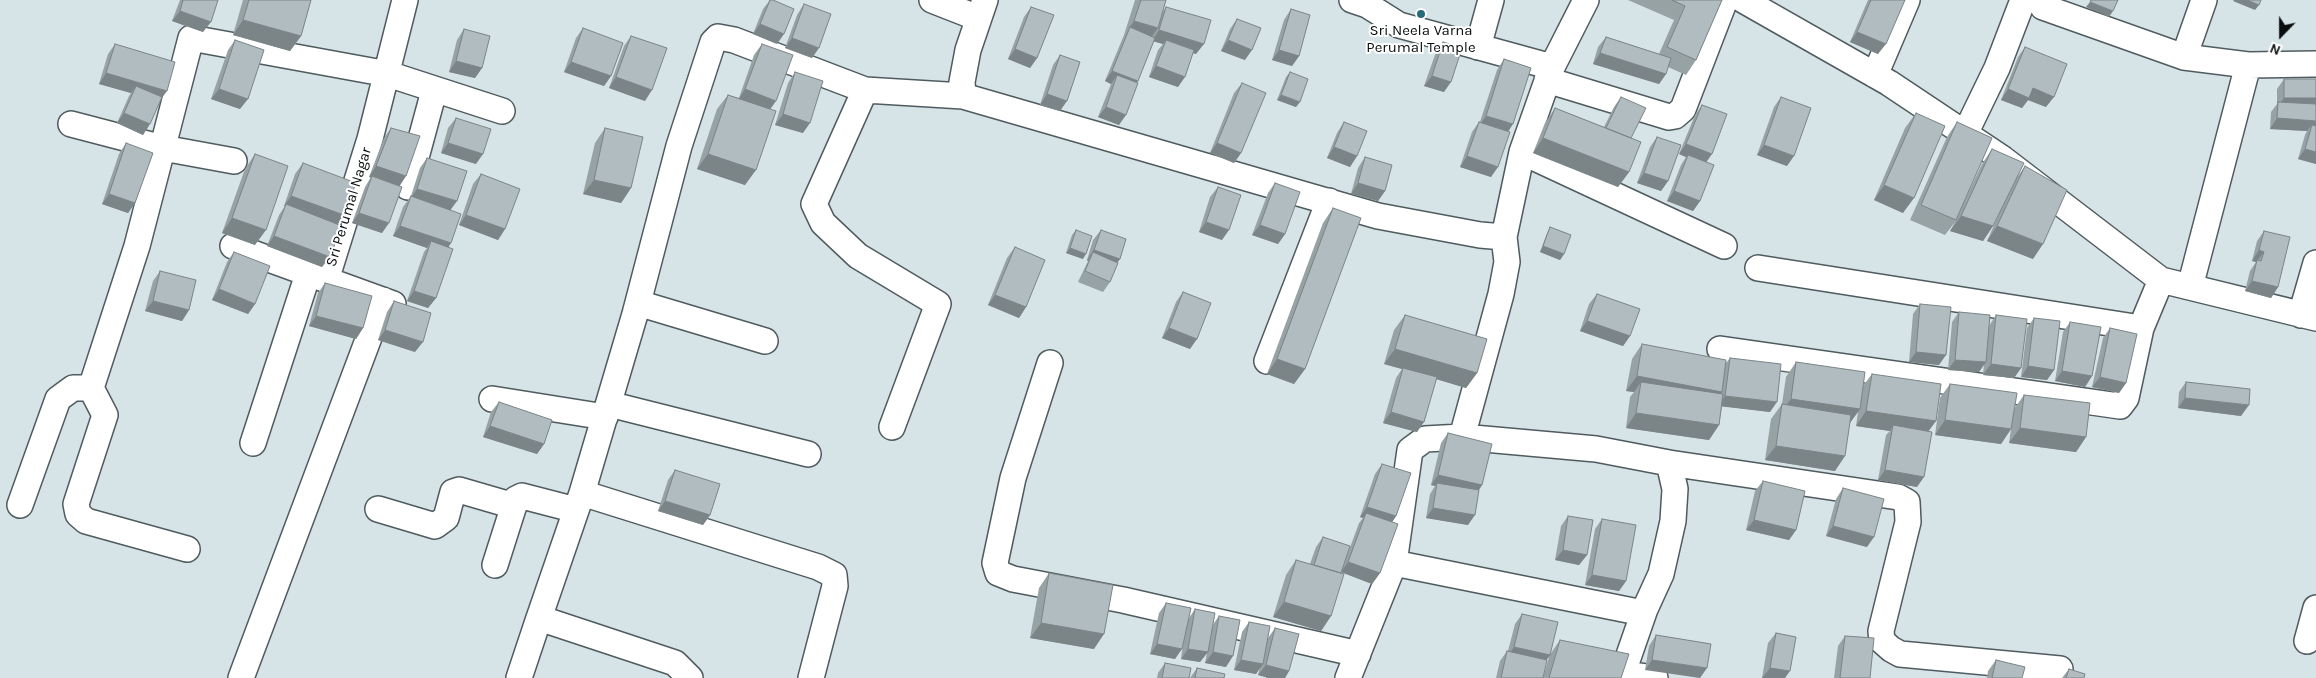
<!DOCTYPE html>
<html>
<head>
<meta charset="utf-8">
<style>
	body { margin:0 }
	#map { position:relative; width:2316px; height:678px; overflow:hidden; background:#d6e3e7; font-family:Karla,sans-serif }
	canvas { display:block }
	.north { position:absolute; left:2256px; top:10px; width:50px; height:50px; -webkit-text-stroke:4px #fff; paint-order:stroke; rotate:202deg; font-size:14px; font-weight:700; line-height:20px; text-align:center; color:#090d0e }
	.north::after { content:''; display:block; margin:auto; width:18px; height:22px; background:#090d0e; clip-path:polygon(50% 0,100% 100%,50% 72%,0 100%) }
</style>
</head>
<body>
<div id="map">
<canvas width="2316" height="678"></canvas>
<div class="north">N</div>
</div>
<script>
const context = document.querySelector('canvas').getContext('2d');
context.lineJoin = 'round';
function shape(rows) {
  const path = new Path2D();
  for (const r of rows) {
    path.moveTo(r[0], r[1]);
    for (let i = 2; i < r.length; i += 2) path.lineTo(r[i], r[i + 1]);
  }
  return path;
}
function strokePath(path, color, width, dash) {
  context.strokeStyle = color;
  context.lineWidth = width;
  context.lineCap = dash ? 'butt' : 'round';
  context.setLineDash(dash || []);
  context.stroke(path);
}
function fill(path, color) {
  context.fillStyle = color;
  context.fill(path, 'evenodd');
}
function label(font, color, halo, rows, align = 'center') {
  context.font = font + ' Karla,sans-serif';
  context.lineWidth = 4;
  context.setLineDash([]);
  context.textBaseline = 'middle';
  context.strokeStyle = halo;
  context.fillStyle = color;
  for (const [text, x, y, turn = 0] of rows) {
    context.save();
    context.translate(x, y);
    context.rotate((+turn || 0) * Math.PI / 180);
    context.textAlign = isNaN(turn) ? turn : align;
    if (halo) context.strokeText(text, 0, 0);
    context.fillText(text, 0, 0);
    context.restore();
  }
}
const minor = shape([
	[932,0,978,18],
	[985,0,968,50,962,82,963,96,1378,216,1480,235,1504,237],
	[1352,0,1367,5,1399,25,1552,67],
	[1743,0,1889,83,2003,159,2161,280,2316,318],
	[2043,7,2184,57,2248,65,2316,64],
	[1478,47,1491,0],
	[2184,57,2204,0],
	[1875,75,1907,0],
	[1547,80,1669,117,1675,116,1683,109,1725,0],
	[71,124,163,148,234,161],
	[1965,134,1997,68,2023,0],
	[1522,152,1724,246],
	[408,187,434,91],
	[233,246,393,304],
	[1758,268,2141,328],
	[326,280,370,139,405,0],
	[2190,287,2248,65],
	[638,303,765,341],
	[2301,315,2316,263],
	[1720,349,2120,406,2126,398,2141,328,2161,280],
	[1267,361,1329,201],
	[1050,363,1013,478,995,563,998,573,1013,579,1123,600,1358,654],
	[492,399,605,417],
	[609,404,808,454],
	[892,427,938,304,858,256,823,223,814,204,865,90,963,96],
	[1462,437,1501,294,1507,262,1504,237,1522,152,1552,67,1586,0],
	[253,443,308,274],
	[1669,463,1898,497,1907,502,1908,522,1881,631,1882,641,1891,649,1900,654,2060,669],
	[582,493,539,618,675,663,690,678],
	[20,505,58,399,73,388,91,388],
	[378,509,435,526,446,518,453,492,459,490,514,506],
	[187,549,86,521,78,514,76,504,105,415,91,388,137,246,191,38,388,74,502,111],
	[1394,563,1643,613],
	[495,565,516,499,522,496,576,510],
	[2307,641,2316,608],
	[1622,674,1655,678],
	[241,678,383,300],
	[519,678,539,618],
	[811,678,835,586,834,575,818,567,582,493,635,314,679,146,713,42,718,37,734,40,865,90],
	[1348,678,1394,563,1410,450,1425,439,1462,437,1596,449,1669,463,1675,489,1673,521,1661,574,1645,609,1621,678]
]);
const wall = shape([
	[180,0,218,0,203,32,172,21],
	[243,0,311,0,301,36,290,51,233,35],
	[770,0,777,44,753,34,763,9],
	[1135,0,1166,0,1162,13,1166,7,1196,54,1193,53,1178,87,1149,77,1158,50,1163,44,1154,41,1119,125,1098,117,1111,84,1105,81,1124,35],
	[1628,0,1722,0,1696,60,1686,75,1668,67,1666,74,1659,84,1593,64,1598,47,1606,37,1659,54,1674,20],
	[1868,0,1905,0,1878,54,1850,42],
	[804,4,812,58,785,48,797,15],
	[1031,7,1037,58,1030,68,1008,59,1024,17],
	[1291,9,1299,56,1292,66,1272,60,1284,20],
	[1237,19,1245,60,1221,51,1230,29],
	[583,28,611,76,604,86,564,72,576,38],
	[464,29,482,68,475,78,449,72,457,40],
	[631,36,645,101,609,88,624,46],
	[235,40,240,109,211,99,228,50],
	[1443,42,1444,92,1424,86,1436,52],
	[115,44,161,99,143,135,117,123,129,96,131,93,99,84,108,54],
	[762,44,770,109,745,185,697,169,717,109,728,95,739,98,754,55],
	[2025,47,2046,107,2028,100,2022,108,2001,100,2018,57],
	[1060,55,1060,111,1040,105,1053,65],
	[1504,59,1508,132,1491,177,1460,167,1472,132,1479,122,1480,122,1497,70],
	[795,72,803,133,775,125,788,83],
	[1290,72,1296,107,1277,100,1286,77],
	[2284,79,2316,79,2316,164,2298,159,2305,135,2307,131,2270,129,2271,112,2277,104,2277,89],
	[1242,83,1241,153,1234,163,1210,153,1234,93],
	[1621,97,1631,138,1629,172,1618,187,1533,153,1545,123,1555,108,1604,127,1614,107],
	[1781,97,1787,166,1757,155,1774,107],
	[1702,105,1706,162,1700,201,1693,211,1667,201,1681,165,1686,157,1679,154,1695,115],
	[1916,113,1903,213,1874,200,1905,128],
	[456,118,476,164,441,153,448,128],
	[1344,122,1357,156,1350,167,1327,158,1337,133],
	[1957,122,1963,204,1982,164,1992,149,2018,176,2025,166,2033,259,1987,241,2002,207,1993,226,1983,241,1950,231,1955,222,1945,235,1910,220,1947,137],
	[391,128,399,186,382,233,352,223,365,187,371,177,369,177,384,138],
	[605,128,631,188,621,203,583,194,595,143],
	[1657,137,1668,181,1661,191,1637,183,1650,147],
	[126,143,135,203,128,213,102,204,119,154],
	[255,154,255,245,222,233,245,169],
	[1365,157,1385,191,1378,201,1351,194,1358,168],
	[427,158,451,210,449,247,436,298,428,308,407,301,424,252,427,248,393,236,403,207,411,196,420,168],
	[303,163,337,224,322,267,267,246,279,215,285,206,284,206,295,174],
	[481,174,505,229,498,240,459,225,473,184],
	[1275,183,1285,234,1278,244,1252,235,1268,193],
	[1218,187,1222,240,1199,232,1210,197],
	[1333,208,1305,369,1294,384,1267,374,1323,223],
	[1550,227,1564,254,1560,260,1540,252,1547,233],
	[1076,230,1083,259,1066,253,1072,235],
	[1101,230,1117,263,1110,282,1103,292,1078,282,1088,261,1087,260,1093,240],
	[2264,231,2278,287,2271,298,2245,291,2250,271,2256,262,2252,261,2257,241],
	[1015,247,1026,307,1019,318,988,305,1007,258],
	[234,252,255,304,248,314,212,300,227,262],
	[160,271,189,310,182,321,145,311,153,281],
	[325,283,363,328,356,339,309,326,318,293],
	[1183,292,1190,349,1162,338,1176,302],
	[1597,294,1630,336,1623,346,1580,331,1589,304],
	[394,301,415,352,378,340,387,312],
	[1920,304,1939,365,1909,362,1913,314],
	[1959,312,1989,326,1996,315,2021,368,2014,378,1983,375,1984,364,1979,372,1948,370,1952,322],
	[1405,315,1477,373,1466,388,1436,379,1417,432,1383,423,1396,378,1402,369,1384,364,1394,330],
	[2034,318,2054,370,2047,380,2021,377,2027,328],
	[2070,322,2092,376,2085,387,2055,381,2063,332],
	[2110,328,2126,383,2119,393,2092,387,2103,338],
	[1642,344,1726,363,1730,358,1770,412,1722,406,1719,425,1709,440,1626,428,1630,397,1634,392,1626,391,1632,359],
	[1796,362,1863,386,1872,374,1936,421,1928,431,1917,487,1878,480,1886,435,1890,431,1856,426,1858,412,1850,423,1835,471,1765,460,1771,419,1782,404,1786,377],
	[2186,382,2241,416,2178,408,2179,392],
	[1950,384,2014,409,2024,395,2086,437,2076,452,2009,443,2011,429,2001,444,1935,435,1940,398],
	[499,402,544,444,537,454,483,437,491,412],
	[1448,433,1482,485,1479,490,1468,525,1426,518,1430,494,1435,486,1431,485,1441,443],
	[1382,464,1396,516,1392,522,1380,573,1372,584,1341,572,1359,523,1363,518,1360,517,1375,474],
	[675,470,710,515,703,525,658,511,668,480],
	[1763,481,1796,530,1789,540,1746,530,1755,491],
	[1843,488,1867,547,1826,536,1836,499],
	[1568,516,1587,555,1579,565,1555,560,1561,526],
	[1602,519,1626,581,1619,591,1585,585,1595,529],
	[1323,537,1341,573,1331,616,1321,631,1273,617,1286,575,1296,560,1310,564,1316,547],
	[1049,573,1094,649,1030,638,1039,588],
	[1166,603,1189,618,1195,609,1212,626,1219,616,1226,667,1205,663,1207,653,1200,662,1181,659,1183,643,1175,659,1150,654,1159,613],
	[1522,614,1551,653,1560,640,1621,678,1543,678,1549,657,1546,660,1543,678,1496,678,1500,661,1507,651,1508,651,1515,624],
	[1249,622,1268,638,1275,628,1289,671,1285,678,1266,678,1266,677,1258,675,1260,667,1256,674,1234,670,1242,632],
	[1776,633,1785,678,1762,678,1768,643],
	[1656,635,1711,644,1645,670,1649,646],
	[1845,636,1870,678,1834,678,1838,646],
	[1996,660,2022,678,1987,678,1988,671],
	[1165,663,1189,678,1157,678,1158,673],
	[1197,668,1224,678,1190,678],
	[2069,669,2084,678,2062,678]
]);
const shadedWall = shape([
	[2234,0,2247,0,2259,5,2255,10,2233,1],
	[2090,2,2113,11,2109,17,2086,7],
	[180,11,211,22,203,32,172,21],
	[243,20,301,36,290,51,233,35],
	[1134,21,1158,28,1147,43,1129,28],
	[760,24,784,34,777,44,753,34],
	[1159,30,1204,44,1196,54,1164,44,1166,40,1163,44,1152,41],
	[1857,32,1886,44,1878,54,1850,42],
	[792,38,819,48,812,58,785,48],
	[1228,40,1252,50,1245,60,1221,51],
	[1015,49,1037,58,1030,68,1008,59],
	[1279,50,1299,56,1292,66,1272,60],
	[1600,53,1666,74,1659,84,1593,64],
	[456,61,482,68,475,78,449,72],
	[571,62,611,76,604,86,564,72],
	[1156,66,1185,77,1178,87,1149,77],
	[1112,71,1138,81,1131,92,1117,75,1111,84,1105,81],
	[106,73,167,91,159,102,136,86,131,93,99,84],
	[1432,76,1451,82,1444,92,1424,86],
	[616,77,652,90,645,101,609,88],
	[2033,88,2054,97,2046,107,2028,100,2022,108,2001,100,2008,89],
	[219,89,248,99,240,109,211,99],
	[745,89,776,101,769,111,738,100],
	[1047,94,1067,101,1060,111,1040,105],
	[1281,95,1300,102,1296,107,1277,100],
	[2284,98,2316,98,2316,108,2278,106],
	[1106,107,1126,115,1119,125,1098,117],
	[124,113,150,124,143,135,117,123],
	[783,114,810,123,803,133,775,125],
	[1486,116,1513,124,1506,135,1479,126],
	[2277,118,2316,121,2316,128,2312,125,2307,131,2270,129],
	[1543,138,1629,172,1618,187,1533,153],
	[448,143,483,154,476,164,441,153],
	[1217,143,1241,153,1234,163,1210,153],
	[1686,144,1712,154,1705,164,1688,155,1686,157,1679,154],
	[1764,145,1794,156,1787,166,1757,155],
	[1334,147,1357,156,1350,167,1327,158],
	[2305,149,2316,152,2316,164,2298,159],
	[708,154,756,170,745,185,697,169],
	[1467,156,1498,167,1491,177,1460,167],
	[376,166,406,176,399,187,369,177],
	[1644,173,1668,181,1661,191,1637,183],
	[594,180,631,188,621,203,583,194],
	[1358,183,1385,191,1378,201,1351,194],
	[1884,185,1914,198,1903,213,1874,200],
	[417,189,457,201,449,212,410,199],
	[1674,191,1700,201,1693,211,1667,201],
	[109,194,135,203,128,213,102,204],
	[291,196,344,215,337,226,286,204,285,206,284,206],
	[359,213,389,223,382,233,352,223],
	[466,215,505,229,498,240,459,225],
	[1961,216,1993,226,1983,241,1950,231],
	[232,218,266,230,255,245,222,233],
	[1206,222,1229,230,1222,240,1199,232],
	[1260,225,1285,234,1278,244,1252,235],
	[400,226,451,243,444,254,431,241,427,248,393,236],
	[1997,226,2043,244,2033,259,1987,241],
	[274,236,330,257,322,267,267,246],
	[1543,246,1564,254,1560,260,1540,252],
	[1070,248,1086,254,1083,259,1066,253],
	[1094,250,1120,259,1113,269,1093,252,1088,261,1087,260],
	[2259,250,2264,252,2256,262,2257,260,2256,262,2252,261],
	[2252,281,2278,287,2271,298,2245,291],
	[219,289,255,304,248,314,212,300],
	[414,291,436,298,428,308,407,301],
	[995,295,1026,307,1019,318,988,305],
	[153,301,189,310,182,321,145,311],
	[316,316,363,328,356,339,309,326],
	[1587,321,1630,336,1623,346,1580,331],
	[1169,328,1197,339,1190,349,1162,338],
	[385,330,423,342,415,352,378,340],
	[1395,349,1477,373,1466,388,1403,369,1403,368,1402,369,1384,364],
	[1916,352,1946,355,1939,365,1909,362],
	[1277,359,1305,369,1294,384,1267,374],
	[1955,360,1986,362,1979,372,1948,370],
	[1991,364,2021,368,2014,378,1983,375],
	[2028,366,2054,370,2047,380,2021,377],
	[2062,371,2092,376,2085,387,2055,381],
	[1637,376,1722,392,1712,407,1641,382,1634,392,1626,391],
	[2100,377,2126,383,2119,393,2092,387],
	[1725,396,1777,402,1770,412,1718,406],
	[2185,398,2249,405,2241,416,2178,408],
	[1791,399,1860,409,1849,424,1780,413],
	[1866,411,1936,421,1925,436,1893,425,1890,431,1856,426],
	[1391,412,1424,422,1417,432,1383,423],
	[1636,413,1719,425,1709,440,1626,428],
	[1945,420,2011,429,2001,444,1935,435],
	[490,426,544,444,537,454,483,437],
	[2020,428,2086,437,2076,452,2009,443],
	[1776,446,1845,456,1835,471,1765,460],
	[1885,470,1924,477,1917,487,1878,480],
	[1438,475,1482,485,1475,496,1437,483,1435,486,1431,485],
	[665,501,710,515,703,525,658,511],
	[1367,507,1396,516,1389,527,1366,513,1363,518,1360,517],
	[1433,508,1475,515,1468,525,1426,518],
	[1754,520,1796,530,1789,540,1746,530],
	[1833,526,1874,537,1867,547,1826,536],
	[1563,550,1587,555,1579,565,1555,560],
	[1348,562,1380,573,1372,584,1341,572],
	[1592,575,1626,581,1619,591,1585,585],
	[1284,602,1331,616,1321,631,1273,617],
	[1041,623,1104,634,1094,649,1030,638],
	[1157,644,1182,649,1175,659,1150,654],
	[1514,647,1550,655,1543,665,1507,657],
	[1188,649,1208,652,1200,662,1181,659],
	[1213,652,1233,656,1226,667,1205,663],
	[1241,660,1263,664,1256,674,1234,670],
	[1652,660,1707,668,1700,678,1645,670],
	[1266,665,1289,671,1285,678,1269,678,1258,675],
	[1770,668,1790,671,1785,678,1762,678]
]);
const building = shape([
	[183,0,218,0,211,22,180,11,183,0],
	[249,0,311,0,301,36,243,20,249,0],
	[770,0,773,0,794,9,784,34,760,24,770,0],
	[1141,0,1166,0,1158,28,1134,21,1141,0],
	[1672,0,1722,0,1696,60,1667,47,1685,6,1672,0],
	[1871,0,1905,0,1886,44,1857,32,1871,0],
	[2091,0,2118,0,2113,11,2090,2,2091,0],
	[2247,0,2261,0,2259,5,2247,0],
	[804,4,831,14,819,48,792,38,804,4],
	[1031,7,1054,15,1037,58,1015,49,1031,7],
	[1166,7,1211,20,1204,44,1159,30,1166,7],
	[1291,9,1310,15,1299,56,1279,50,1291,9],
	[1237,19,1261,28,1252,50,1228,40,1237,19],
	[1130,27,1155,38,1138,81,1112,71,1130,27],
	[583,28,623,43,611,76,571,62,583,28],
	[464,29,490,36,482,68,456,61,464,29],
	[631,36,667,48,652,90,616,77,631,36],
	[1606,37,1671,58,1666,74,1600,53,1606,37],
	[235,40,264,50,248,99,219,89,235,40],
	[1166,40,1194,50,1185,77,1156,66,1166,40],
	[1443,42,1462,48,1451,82,1432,76,1443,42],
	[115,44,175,62,167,91,106,73,115,44],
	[762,44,793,55,776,101,745,89,762,44],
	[2025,47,2067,64,2054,97,2033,88,2029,98,2008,89,2025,47],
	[1060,55,1080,62,1067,101,1047,94,1060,55],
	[1504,59,1531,68,1513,124,1486,116,1504,59],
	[795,72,823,81,810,123,783,114,795,72],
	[1290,72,1308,79,1300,102,1281,95,1290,72],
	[1117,75,1138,83,1126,115,1106,107,1117,75],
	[2284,79,2316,79,2316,98,2284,98,2284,79],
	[1242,83,1266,93,1241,153,1217,143,1242,83],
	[136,86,162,97,150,124,124,113,136,86],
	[728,95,776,111,756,170,708,154,728,95],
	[1621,97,1646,108,1631,138,1606,128,1621,97],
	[1781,97,1811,108,1794,156,1764,145,1781,97],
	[2278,102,2316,104,2316,121,2277,118,2278,102],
	[1702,105,1727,114,1712,154,1686,144,1702,105],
	[1555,108,1641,142,1629,172,1543,138,1555,108],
	[1916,113,1945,126,1914,198,1884,185,1916,113],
	[456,118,491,129,483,154,448,143,456,118],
	[1344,122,1367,131,1357,156,1334,147,1344,122],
	[1479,122,1510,132,1498,167,1467,156,1479,122],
	[1957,122,1992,138,1956,220,1921,205,1957,122],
	[2312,125,2316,126,2316,152,2305,149,2312,125],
	[391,128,420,136,406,176,376,166,391,128],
	[605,128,643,137,631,188,594,180,605,128],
	[1657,137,1681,145,1668,181,1644,173,1657,137],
	[126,143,153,153,135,203,109,194,126,143],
	[1992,149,2024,163,1993,226,1961,216,1992,149],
	[255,154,288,166,266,230,232,218,255,154],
	[1688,155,1714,165,1700,201,1674,191,1688,155],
	[1365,157,1392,165,1385,191,1358,183,1365,157],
	[427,158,467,171,457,201,417,189,427,158],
	[303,163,356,183,344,215,291,196,303,163],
	[2025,166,2067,190,2043,244,1997,226,2025,166],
	[481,174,520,189,505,229,466,215,481,174],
	[372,176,402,187,389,223,359,213,372,176],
	[1275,183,1300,192,1285,234,1260,225,1275,183],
	[1218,187,1241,195,1229,230,1206,222,1218,187],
	[411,196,461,214,451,243,400,226,411,196],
	[286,204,342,226,330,257,274,236,286,204],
	[1333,208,1361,218,1305,369,1277,359,1333,208],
	[1550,227,1571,235,1564,254,1543,246,1550,227],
	[1076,230,1092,236,1086,254,1070,248,1076,230],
	[1101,230,1126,239,1120,259,1094,250,1101,230],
	[2264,231,2290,237,2278,287,2252,281,2257,260,2261,261,2264,252,2259,250,2264,231],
	[431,241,453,249,436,298,414,291,431,241],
	[1015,247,1045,260,1026,307,995,295,1015,247],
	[234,252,270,266,255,304,219,289,234,252],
	[1093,252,1118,263,1110,282,1085,271,1093,252],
	[160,271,196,280,189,310,153,301,160,271],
	[325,283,372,296,363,328,316,316,325,283],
	[1183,292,1211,303,1197,339,1169,328,1183,292],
	[1597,294,1640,309,1630,336,1587,321,1597,294],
	[394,301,431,313,423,342,385,330,394,301],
	[1920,304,1951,307,1946,355,1916,352,1920,304],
	[1959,312,1990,315,1986,362,1955,360,1959,312],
	[1405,315,1487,339,1477,373,1395,349,1405,315],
	[1996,315,2027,319,2021,368,1991,364,1996,315],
	[2034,318,2060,321,2054,370,2028,366,2034,318],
	[2070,322,2101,327,2092,376,2062,371,2070,322],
	[2110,328,2137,334,2126,383,2100,377,2110,328],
	[1642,344,1726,360,1722,392,1637,376,1642,344],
	[1730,358,1781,364,1777,402,1725,396,1730,358],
	[1796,362,1865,372,1860,409,1791,399,1796,362],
	[1403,368,1437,377,1424,422,1391,412,1403,368],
	[1872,374,1941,384,1936,421,1866,411,1872,374],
	[1641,382,1723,394,1719,425,1636,413,1641,382],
	[2186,382,2250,389,2249,405,2185,398,2186,382],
	[1950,384,2017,393,2011,429,1945,420,1950,384],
	[2024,395,2090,403,2086,437,2020,428,2024,395],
	[499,402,552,420,544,444,490,426,499,402],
	[1782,404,1851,415,1845,456,1776,446,1782,404],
	[1893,425,1932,432,1924,477,1885,470,1893,425],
	[1448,433,1492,444,1482,485,1438,475,1448,433],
	[1382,464,1411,473,1396,516,1367,507,1382,464],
	[675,470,720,484,710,515,665,501,675,470],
	[1763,481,1805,491,1796,530,1754,520,1763,481],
	[1437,483,1479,490,1475,515,1433,508,1437,483],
	[1843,488,1884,499,1874,537,1833,526,1843,488],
	[1366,513,1398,524,1380,573,1348,562,1366,513],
	[1568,516,1593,520,1587,555,1563,550,1568,516],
	[1602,519,1636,525,1626,581,1592,575,1602,519],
	[1323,537,1350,546,1341,573,1314,565,1323,537],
	[1296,560,1344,574,1331,616,1284,602,1296,560],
	[1049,573,1113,585,1104,634,1041,623,1049,573],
	[1166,603,1191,608,1182,649,1157,644,1166,603],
	[1195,609,1215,613,1208,652,1188,649,1195,609],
	[1522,614,1558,622,1550,655,1514,647,1522,614],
	[1219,616,1240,620,1233,656,1213,652,1219,616],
	[1249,622,1270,626,1263,664,1241,660,1249,622],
	[1275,628,1299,634,1289,671,1266,665,1275,628],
	[1776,633,1796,637,1790,671,1770,668,1776,633],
	[1656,635,1711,644,1707,668,1652,660,1656,635],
	[1845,636,1874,638,1870,678,1840,678,1845,636],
	[1560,640,1629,654,1621,678,1549,678,1560,640],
	[1507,651,1547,660,1543,678,1501,678,1507,651],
	[1996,660,2025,667,2022,678,1992,678,1996,660],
	[1165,663,1191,668,1189,678,1162,678,1165,663],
	[1197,668,1225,674,1224,678,1195,678,1197,668],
	[2069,669,2085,674,2084,678,2066,678,2069,669]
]);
const markers = [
	[1421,14,5,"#286b7d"]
];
const poiNames = [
	["Sri Neela Varna",1421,31],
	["Perumal Temple",1421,48]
];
const streetNames = [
	["Sri Perumal Nagar",349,207,-73]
];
strokePath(minor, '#4f5b5e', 28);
strokePath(minor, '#fff', 25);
fill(wall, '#97a2a5');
fill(shadedWall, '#7b8486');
fill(building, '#b0bcc0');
strokePath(building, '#7b8486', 1);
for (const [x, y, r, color] of markers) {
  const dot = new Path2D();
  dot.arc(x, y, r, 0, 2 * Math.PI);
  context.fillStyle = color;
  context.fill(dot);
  strokePath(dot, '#fff', 2);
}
label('15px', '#090d0e', '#fff', poiNames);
label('15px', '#090d0e', '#fff', streetNames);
</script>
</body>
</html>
